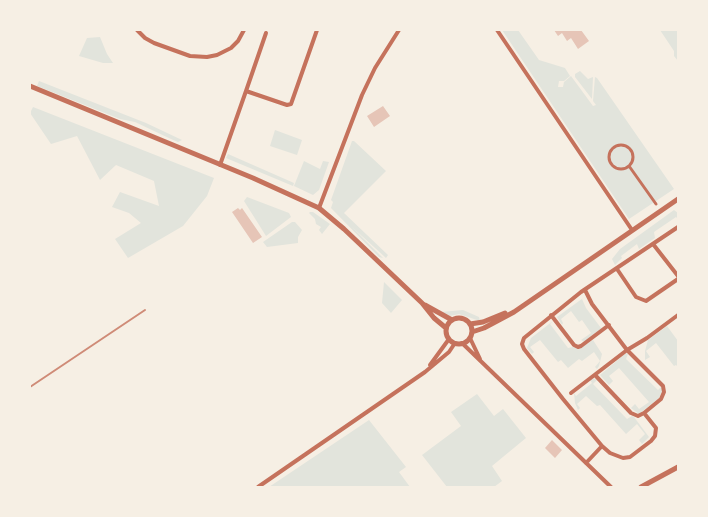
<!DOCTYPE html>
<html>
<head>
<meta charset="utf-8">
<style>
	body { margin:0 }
	#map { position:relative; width:708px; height:517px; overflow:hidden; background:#f6efe4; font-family:"IBM Plex Sans",sans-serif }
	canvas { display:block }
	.frame { position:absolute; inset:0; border:31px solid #f6efe4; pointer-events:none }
</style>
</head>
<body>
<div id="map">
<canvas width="708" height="517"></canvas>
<div class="frame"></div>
</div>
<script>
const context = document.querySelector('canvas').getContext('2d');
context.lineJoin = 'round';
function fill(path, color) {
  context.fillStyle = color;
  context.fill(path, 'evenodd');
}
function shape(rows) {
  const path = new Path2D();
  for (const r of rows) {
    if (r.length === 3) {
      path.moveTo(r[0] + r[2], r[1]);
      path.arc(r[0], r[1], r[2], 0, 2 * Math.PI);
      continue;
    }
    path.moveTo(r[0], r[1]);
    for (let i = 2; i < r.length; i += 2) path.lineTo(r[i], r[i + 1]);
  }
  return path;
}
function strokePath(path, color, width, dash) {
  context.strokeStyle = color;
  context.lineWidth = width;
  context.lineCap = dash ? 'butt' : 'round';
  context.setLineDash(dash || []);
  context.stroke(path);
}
const green = shape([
	[502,30,518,30,539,60,565,68,570,76,564,81,559,81,558,87,563,87,564,82,571,76,593,106,596,105,593,101,595,77,597,78,674,189,629,219],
	[660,30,678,30,678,61,674,56,674,51],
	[100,37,107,54,113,63,103,63,79,56,87,38],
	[580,71,588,79,593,77,592,99,575,77,575,74],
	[39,81,146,123,182,140,178,142,171,139,135,122,120,119,37,86],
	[33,107,214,178,207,196,183,226,128,258,115,239,141,223,129,213,112,207,120,192,159,206,154,181,116,165,100,180,77,136,51,144,30,113],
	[275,130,302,140,297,155,270,146],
	[352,141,354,141,386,171,344,213,388,255,386,258,352,227,383,258,379,257,331,208,333,202,331,200],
	[228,154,294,183,293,186,226,158],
	[304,161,320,169,323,161,329,162,319,190,313,195,294,186],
	[247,197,289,213,291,217,266,236,244,201],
	[674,210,678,213,678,219,676,217,654,232,655,238,639,249,637,244,621,256,622,258,615,265,612,259,620,249],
	[310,212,313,212,330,224,322,234,319,230,321,227,316,224,315,219,309,213],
	[292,222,295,222,302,230,298,237,298,243,267,247,263,242],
	[384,282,402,300,391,313,382,303],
	[586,296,582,299,586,308,601,328,606,325,606,326,584,342,581,340,591,333,582,320,579,322,571,311,561,319,563,323,562,325,557,317],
	[463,310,479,317,480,321,459,314,450,316,441,312],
	[553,321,550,324,568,348,573,347,579,349,593,340,602,354,599,366,597,369,595,367,600,361,594,352,582,361,579,359,568,368,561,360,558,362,540,340,530,347,534,352,532,354,527,348,531,338],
	[667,326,678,341,678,367,676,365,674,366,656,343,646,351,650,357,645,360,645,351,648,340],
	[626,353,628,354,626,359,658,390,661,387,663,389,659,398,639,414,631,408,635,404,639,409,649,402,619,368,609,376,613,381,609,385,600,375],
	[593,378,597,380,593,384,627,419,632,416,634,417,649,437,642,444,639,440,645,434,637,424,626,434,600,405,597,406,586,396,577,404,580,408,578,410,575,403,574,393,576,396,592,383,590,380],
	[477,394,494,416,503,409,526,438,492,466,502,481,494,487,447,487,422,455,461,426,451,412],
	[369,420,406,467,399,472,410,487,269,487]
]);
const building = shape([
	[554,30,581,30,589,41,578,49,571,38,567,41,562,33,558,36],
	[383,106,390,116,374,127,367,116],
	[238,208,240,210,242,208,262,237,253,243,232,212],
	[552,440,562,450,555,458,545,448]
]);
const pedestrian = shape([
	[621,157,12],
	[629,166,656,204]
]);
const minor = shape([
	[137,30,145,38,154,43,190,56,207,57,217,55,231,48,238,41,244,30],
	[497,30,632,230],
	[246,91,266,33],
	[220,165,246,91,287,105,291,104,317,30],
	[319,208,362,95,375,68,399,30],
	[653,244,678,276],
	[617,269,636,297,646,301,678,279],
	[551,315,574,345,578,347,581,346,609,325],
	[470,338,480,359],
	[462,343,611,487],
	[430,365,449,339],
	[595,375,631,413,638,416,644,413,661,399,664,392,663,386,627,350,647,338,678,315],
	[571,393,627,350,592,304,585,290],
	[602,446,610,453,623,458,630,457,651,441,655,436,656,428,644,413],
	[586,463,602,446,563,399,524,349,522,344,524,338,581,292,678,227],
	[258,487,425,372,449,352,455,343]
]);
const tertiary = shape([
	[30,86,253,178,319,208,344,229,422,303,434,318,446,328],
	[425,305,452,320],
	[459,331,13],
	[470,324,483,322,505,313],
	[472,332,484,328,514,312,678,199],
	[641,487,678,467]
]);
const rail = shape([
	[30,387,145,310]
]);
fill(green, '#e2e4dc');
fill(building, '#e6c5b7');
strokePath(pedestrian, '#c5725c', 3);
strokePath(minor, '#c5725c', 4);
strokePath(tertiary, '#c5725c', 5);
strokePath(rail, '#cf8b77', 2);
</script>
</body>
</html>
